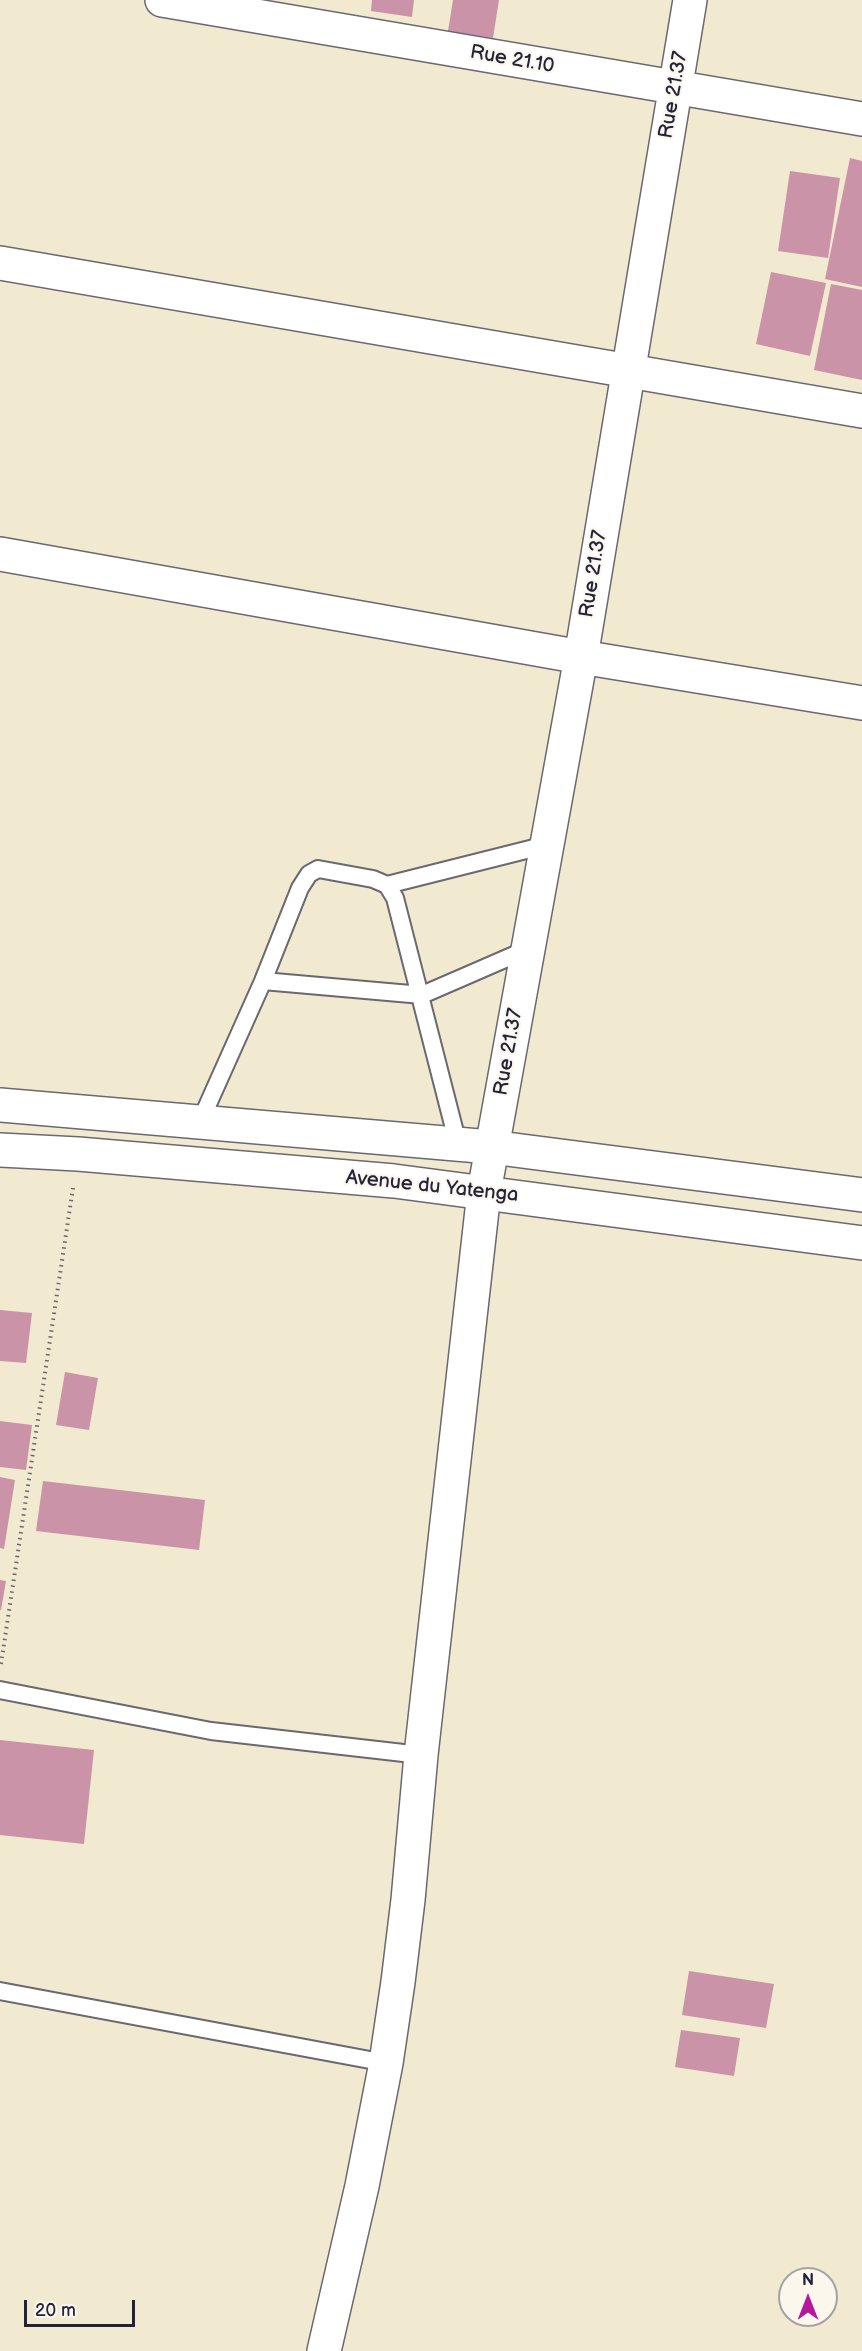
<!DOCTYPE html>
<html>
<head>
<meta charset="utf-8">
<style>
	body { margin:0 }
	#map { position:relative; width:862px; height:2351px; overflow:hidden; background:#f1ead1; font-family:"Balsamiq Sans",sans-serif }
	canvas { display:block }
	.north { position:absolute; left:778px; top:2267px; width:60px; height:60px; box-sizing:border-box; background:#fbf7ec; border:2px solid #a4a2a5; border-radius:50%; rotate:0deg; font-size:16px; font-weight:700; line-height:24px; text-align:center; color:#22223b }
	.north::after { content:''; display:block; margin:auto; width:21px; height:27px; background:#b5179e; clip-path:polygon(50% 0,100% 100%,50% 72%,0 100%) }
	.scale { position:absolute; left:24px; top:2300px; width:111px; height:27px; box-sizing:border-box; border:3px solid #22223b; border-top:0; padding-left:8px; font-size:18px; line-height:21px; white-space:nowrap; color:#22223b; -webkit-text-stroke:4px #fbf7ec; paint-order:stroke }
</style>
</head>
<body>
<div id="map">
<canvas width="862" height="2351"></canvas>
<div class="north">N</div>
<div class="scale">20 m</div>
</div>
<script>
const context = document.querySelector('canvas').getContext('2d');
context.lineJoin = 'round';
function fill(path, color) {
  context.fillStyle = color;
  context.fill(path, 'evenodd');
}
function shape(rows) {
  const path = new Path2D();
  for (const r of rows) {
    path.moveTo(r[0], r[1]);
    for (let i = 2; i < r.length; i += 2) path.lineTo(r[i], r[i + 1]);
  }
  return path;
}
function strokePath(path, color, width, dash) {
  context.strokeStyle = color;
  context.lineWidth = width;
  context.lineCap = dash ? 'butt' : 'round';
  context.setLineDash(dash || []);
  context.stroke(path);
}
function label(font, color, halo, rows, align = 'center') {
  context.font = font + ' "Balsamiq Sans",sans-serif';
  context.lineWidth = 4.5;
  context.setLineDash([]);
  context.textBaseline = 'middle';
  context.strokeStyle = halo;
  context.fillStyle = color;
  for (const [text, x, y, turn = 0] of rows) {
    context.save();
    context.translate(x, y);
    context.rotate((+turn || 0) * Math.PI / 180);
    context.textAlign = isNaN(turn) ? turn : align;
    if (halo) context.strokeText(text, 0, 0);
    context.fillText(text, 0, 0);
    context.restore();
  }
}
const building = shape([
	[372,0,414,0,412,17,371,11],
	[453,0,499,0,493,38,448,31],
	[850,158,862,161,862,287,825,279],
	[790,171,840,178,828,258,778,251],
	[771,272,826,283,810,356,756,344],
	[831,284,862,290,862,380,814,370],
	[0,1310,32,1313,26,1363,0,1361],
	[65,1372,98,1378,89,1430,56,1425],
	[0,1421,32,1425,26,1470,0,1467],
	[0,1477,15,1480,4,1549,0,1548],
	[43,1481,205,1500,199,1550,36,1531],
	[0,1580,6,1581,1,1610,0,1610],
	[0,1740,94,1750,84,1844,0,1835],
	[689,1971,774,1984,766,2028,682,2015],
	[681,2030,740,2038,734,2076,675,2067]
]);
const path = shape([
	[1,1664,73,1188]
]);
const lane = shape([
	[387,885,546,845],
	[263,981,422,995,528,949],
	[200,1122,263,981,300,888,309,874,318,869,373,879,387,885,395,898,458,1144],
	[0,1690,211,1731,421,1755],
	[0,1991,386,2063]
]);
const street = shape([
	[162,0,862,119],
	[0,263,862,411],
	[0,554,581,657,862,703],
	[324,2351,362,2186,386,2063,398,1982,408,1900,421,1755,484,1192,581,657,690,0]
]);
const primary = shape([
	[0,1105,491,1147,862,1195],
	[0,1150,78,1154,394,1181,862,1243]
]);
const streetNames = [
	["Rue 21.10",512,60,10],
	["Rue 21.37",674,95,-80],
	["Rue 21.37",594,574,-81],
	["Rue 21.37",509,1052,-80],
	["Avenue du Yatenga",432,1187,6]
];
fill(building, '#ca93a8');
strokePath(lane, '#6a6870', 20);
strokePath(street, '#6a6870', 36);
strokePath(primary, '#6a6870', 36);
strokePath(path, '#6a6870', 4, [1.5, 4.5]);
strokePath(lane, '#fff', 16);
strokePath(street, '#fff', 33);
strokePath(primary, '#fff', 33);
label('20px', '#22223b', '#fbf7ec', streetNames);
</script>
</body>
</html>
